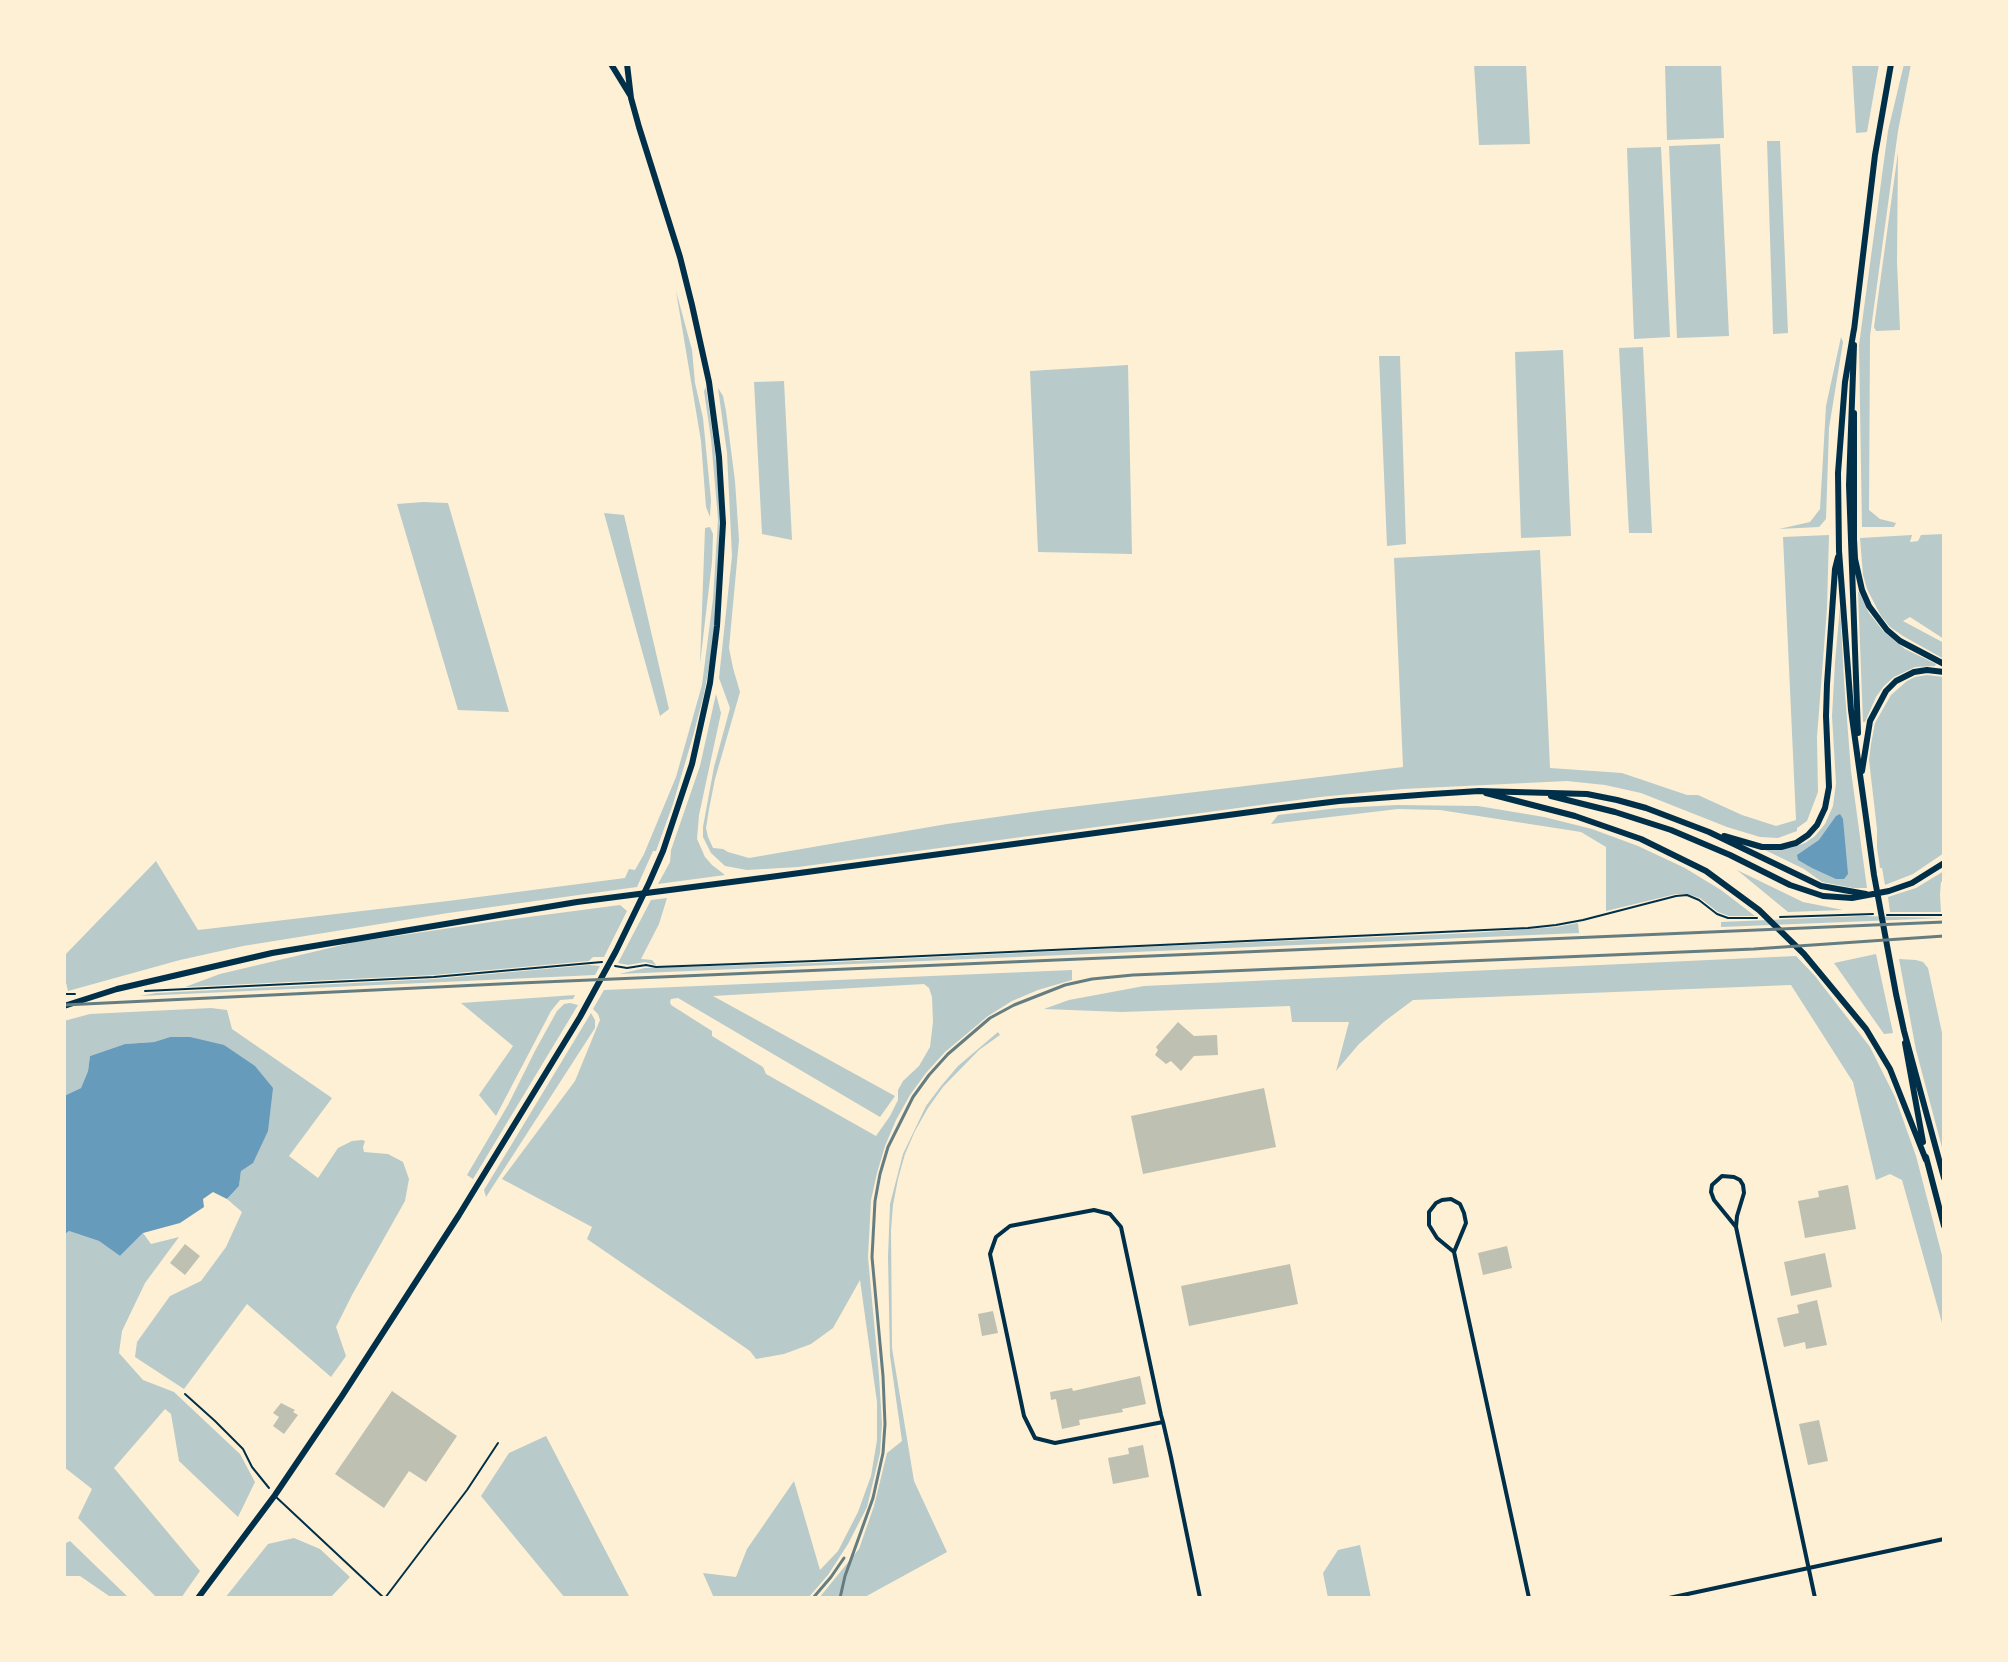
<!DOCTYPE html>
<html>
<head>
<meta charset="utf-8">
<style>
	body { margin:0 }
	#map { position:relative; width:2008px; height:1662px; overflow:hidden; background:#fdf0d5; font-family:"Open Sans",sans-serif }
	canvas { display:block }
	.frame { position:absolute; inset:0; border:66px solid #fdf0d5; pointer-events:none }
</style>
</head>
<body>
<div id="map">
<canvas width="2008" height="1662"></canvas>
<div class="frame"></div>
</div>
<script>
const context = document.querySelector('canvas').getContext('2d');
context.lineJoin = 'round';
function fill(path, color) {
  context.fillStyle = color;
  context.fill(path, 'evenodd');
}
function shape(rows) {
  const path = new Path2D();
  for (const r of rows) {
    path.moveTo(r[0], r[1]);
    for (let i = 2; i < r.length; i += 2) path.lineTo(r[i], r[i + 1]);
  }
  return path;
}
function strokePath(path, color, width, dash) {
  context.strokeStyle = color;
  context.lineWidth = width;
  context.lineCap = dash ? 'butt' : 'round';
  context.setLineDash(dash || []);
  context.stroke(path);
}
const green = shape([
	[1474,64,1526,64,1530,144,1479,145],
	[1665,64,1721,64,1724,138,1667,140],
	[1852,64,1879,64,1867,132,1856,133],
	[1904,64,1911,64,1898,131,1870,336,1869,510,1880,519,1896,523,1894,527,1862,527,1859,345,1888,131],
	[1767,141,1780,141,1788,333,1773,334],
	[1720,144,1729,336,1677,338,1669,146],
	[1661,147,1670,337,1634,339,1627,148],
	[1898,152,1897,262,1900,330,1876,331,1874,327],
	[676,291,692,350,695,383,703,418,711,500,710,517,706,507,701,441],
	[1841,337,1843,342,1829,428,1826,519,1819,527,1779,529,1810,522,1820,509,1826,406],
	[1643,347,1652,533,1629,533,1619,348],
	[1563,350,1571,536,1521,538,1515,352],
	[1379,356,1400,356,1406,544,1387,546],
	[1128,365,1132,554,1038,552,1030,371],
	[784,381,792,540,762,534,754,382],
	[706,387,715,451,720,504,719,583,711,656,704,694,693,736,673,804,656,851,653,851,637,887,448,913,243,946,180,960,68,991,64,974,64,956,156,861,198,930,448,901,625,878,629,869,635,870,644,854,676,777,702,685,713,599,718,519,711,439,704,391],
	[718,388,723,396,726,411,735,481,739,540,729,648,733,668,740,692,715,779,709,809,706,828,708,837,713,848,723,849,728,852,749,858,947,824,1046,810,1403,767,1394,558,1540,550,1550,768,1622,773,1687,795,1698,795,1742,815,1776,826,1796,820,1783,537,1829,535,1827,608,1817,737,1818,792,1807,821,1797,828,1797,831,1778,838,1760,837,1727,827,1641,793,1605,785,1567,781,1403,789,1320,797,798,867,747,870,725,866,711,853,703,837,703,827,714,767,730,708,719,678,732,556,727,453],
	[423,502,448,503,509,712,458,710,397,504],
	[604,513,624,515,669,709,660,716],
	[710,527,713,534,712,562,700,664,705,528],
	[1944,534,1944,639,1910,617,1903,621,1944,643,1944,659,1903,636,1890,627,1881,616,1867,589,1863,575,1860,538,1912,535,1910,542,1918,541,1921,535],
	[1858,592,1859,592,1869,613,1884,632,1905,649,1936,664,1935,666,1915,667,1894,677,1884,686,1876,697,1865,722,1863,722],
	[1840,607,1844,681,1851,771,1867,888,1853,888,1822,882,1804,869,1765,850,1791,848,1805,843,1815,836,1825,824,1833,806,1836,783,1832,716,1835,662],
	[1927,675,1944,677,1944,853,1913,874,1885,885,1882,868,1880,868,1877,848,1877,829,1869,760,1871,744,1875,723,1891,695,1907,681,1915,677],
	[716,694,721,713,699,815,697,839,705,857,712,865,725,875,658,884,670,862,671,850,700,766],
	[1397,805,1478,806,1544,817,1592,829,1638,846,1685,868,1721,890,1755,916,1729,916,1718,912,1700,898,1687,894,1676,894,1606,911,1606,847,1581,832,1440,810,1398,809,1271,824,1278,815,1339,808],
	[1737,870,1803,902,1843,910,1788,912],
	[1944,871,1944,880,1941,882,1940,894,1941,912,1890,912,1888,897,1916,888],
	[667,898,659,924,641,959,652,960,656,965,645,962,628,965,618,963,651,900],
	[620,905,627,911,604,957,593,957,589,961,434,975,185,987,220,974,355,942,498,921],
	[1862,916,1944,918,1721,927,1721,922],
	[1578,923,1579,933,619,974,645,968,814,963,1143,947,1472,933,1556,927],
	[1876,954,1893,1033,1884,1034,1834,963],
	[1796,956,1815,976,1870,1047,1895,1097,1916,1156,1944,1263,1944,1330,1902,1180,1890,1174,1876,1180,1853,1082,1791,985,1413,1000,1385,1021,1359,1044,1336,1071,1349,1022,1292,1022,1290,1006,1122,1012,1044,1009,1069,1000,1144,986],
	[1899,959,1916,960,1923,962,1928,968,1944,1042,1944,1155,1916,1050],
	[589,965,600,966,595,975,140,996,156,993,434,979],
	[1072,970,1072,980,1038,990,1012,1001,988,1016,945,1052,926,1073,910,1095,896,1120,885,1146,877,1173,871,1200,868,1257,879,1376,882,1424,880,1453,867,1507,848,1544,828,1575,808,1598,714,1598,703,1573,736,1577,747,1549,794,1481,820,1570,838,1551,858,1512,871,1476,877,1440,877,1402,860,1280,833,1328,811,1344,784,1354,756,1359,750,1351,587,1239,592,1227,502,1179,575,1081,600,1020,598,1014,593,1009,604,990],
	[924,984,929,988,932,997,933,1022,930,1047,919,1066,903,1081,898,1090,898,1100,890,1116,876,1136,766,1074,763,1067,712,1036,712,1031,671,1005,670,1002,671,999,678,998,880,1117,895,1096,713,996],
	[575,995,573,999,560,1000,551,1011,496,1116,479,1095,513,1046,461,1003],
	[570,1003,578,1005,473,1179,467,1175,508,1105,536,1049,557,1011,564,1004],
	[211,1008,227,1010,232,1029,332,1098,289,1156,318,1178,338,1148,352,1141,362,1140,365,1141,363,1147,364,1152,388,1154,403,1162,409,1179,405,1201,352,1295,336,1327,346,1356,331,1377,247,1304,184,1389,135,1357,137,1342,170,1296,201,1281,226,1247,242,1212,227,1199,239,1186,241,1171,170,1037,154,1042,125,1044,90,1056,88,1071,81,1088,64,1096,64,1021,90,1014],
	[591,1013,595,1020,595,1028,486,1197,484,1190],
	[998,1032,1000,1035,979,1050,943,1087,928,1108,915,1131,905,1154,898,1179,893,1205,891,1230,892,1348,914,1481,947,1552,863,1598,819,1598,859,1549,874,1506,887,1453,902,1441,890,1356,888,1257,890,1204,903,1154,926,1106,941,1086,958,1066],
	[69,1231,99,1241,120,1256,143,1233,151,1244,179,1237,145,1283,122,1331,119,1353,143,1380,174,1392,240,1454,255,1482,238,1517,179,1461,171,1414,165,1409,114,1468,200,1571,181,1598,157,1598,78,1518,92,1489,64,1467,64,1235],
	[546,1436,630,1598,565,1598,481,1496,509,1453],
	[294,1538,320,1549,350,1577,330,1598,225,1598,268,1544],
	[70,1541,129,1598,112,1598,80,1576,64,1576,64,1544],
	[1360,1545,1371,1598,1328,1598,1323,1573,1338,1550]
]);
const water = shape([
	[1840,814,1843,819,1848,874,1844,879,1836,879,1812,868,1798,860,1797,855,1819,840,1836,816],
	[170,1037,190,1037,224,1045,255,1066,273,1088,268,1131,253,1163,241,1171,239,1186,227,1199,213,1192,203,1199,204,1207,180,1223,143,1233,120,1256,99,1241,69,1231,64,1235,64,1096,81,1088,88,1071,90,1056,125,1044,154,1042]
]);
const building = shape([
	[1178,1022,1194,1036,1217,1035,1218,1055,1194,1056,1181,1071,1171,1061,1166,1064,1155,1055,1158,1050,1156,1047],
	[1264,1088,1276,1147,1143,1174,1131,1116],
	[1848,1185,1856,1229,1805,1238,1798,1201,1819,1197,1818,1191],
	[185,1244,200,1256,185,1275,170,1263],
	[1507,1246,1512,1268,1483,1275,1478,1253],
	[1825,1253,1832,1287,1791,1296,1784,1262],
	[1290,1264,1298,1304,1189,1326,1181,1286],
	[1817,1300,1827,1345,1806,1349,1805,1342,1784,1347,1777,1318,1799,1313,1797,1305],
	[993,1311,998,1333,982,1336,978,1314],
	[1140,1376,1146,1404,1122,1409,1123,1412,1079,1420,1080,1425,1062,1429,1056,1399,1051,1400,1050,1392,1072,1388,1073,1391],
	[392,1391,457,1436,426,1482,409,1471,384,1508,335,1474],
	[281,1403,295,1410,293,1412,298,1415,284,1434,273,1426,279,1417,273,1413],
	[1819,1420,1828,1461,1808,1465,1799,1424],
	[1143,1445,1149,1477,1113,1484,1108,1458,1129,1454,1128,1448]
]);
const path = shape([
	[1887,915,1944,915],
	[1780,917,1873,914],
	[615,966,627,968,646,965,656,967,814,961,1528,928,1556,925,1583,920,1676,896,1687,895,1699,900,1717,914,1728,918,1757,918],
	[145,991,434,977,602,962],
	[64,994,75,994],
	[185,1394,215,1421,243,1449,252,1467,269,1488]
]);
const service = shape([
	[275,1496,384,1598],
	[385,1598,467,1490,498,1443]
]);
const minor = shape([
	[1736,1227,1714,1200,1711,1192,1712,1185,1722,1176,1734,1177,1740,1180,1743,1185,1744,1193,1737,1216,1736,1227,1815,1598],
	[1454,1252,1437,1238,1429,1225,1429,1212,1436,1203,1442,1200,1451,1199,1460,1204,1464,1213,1466,1223,1454,1252,1529,1598],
	[1163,1422,1055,1443,1035,1438,1024,1416,990,1254,996,1237,1010,1226,1094,1210,1110,1214,1121,1227,1161,1415,1163,1422,1171,1457,1200,1598],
	[1669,1598,1944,1539]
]);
const secondary = shape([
	[611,64,630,95],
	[198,1598,275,1495,342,1396,459,1215,580,1017,616,951,649,883,663,851,692,764,710,683,717,626,723,523,719,457,709,382,692,305,680,257,639,127,631,98,627,64]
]);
const primary = shape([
	[1854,329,1845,382,1838,473,1839,551,1851,710,1874,875,1896,994,1904,1031,1944,1178],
	[1854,330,1875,155,1891,64],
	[1854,345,1849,485,1858,733],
	[1854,413,1854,539,1855,559,1862,590,1869,606,1887,630,1900,641,1944,664],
	[1862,771,1870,721,1886,691,1896,681,1914,672,1927,670,1944,672],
	[1486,793,1575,816,1641,839,1706,871,1759,910,1804,954,1866,1029,1890,1069,1926,1160],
	[1551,796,1615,812,1671,830,1730,855,1790,885,1823,896,1852,898,1889,891,1912,883,1944,863],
	[1724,836,1762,847,1781,847,1796,843,1808,835,1817,825,1825,808,1829,787,1826,716,1827,684,1835,569,1838,557],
	[64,1006,117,989,272,953,577,902,770,877,1273,809,1339,801,1432,794,1479,791,1587,794,1617,800,1646,808,1709,832,1821,886,1866,894],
	[1905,1043,1923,1142],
	[1926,1157,1944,1226]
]);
const rail = shape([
	[64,1005,520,983,1944,922],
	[813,1598,831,1577,844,1558],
	[840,1598,845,1576,873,1498,883,1453,885,1424,883,1376,872,1257,875,1201,880,1174,888,1147,913,1097,929,1075,948,1054,990,1018,1014,1005,1065,985,1092,979,1133,975,1754,949,1944,936]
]);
fill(green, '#b9caca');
fill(water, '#669bbc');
fill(building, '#bec0b2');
strokePath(path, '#003049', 2);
strokePath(service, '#003049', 2);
strokePath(minor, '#003049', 4);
strokePath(secondary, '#003049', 6);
strokePath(primary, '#003049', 6);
strokePath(rail, '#657d81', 3);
</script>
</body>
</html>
